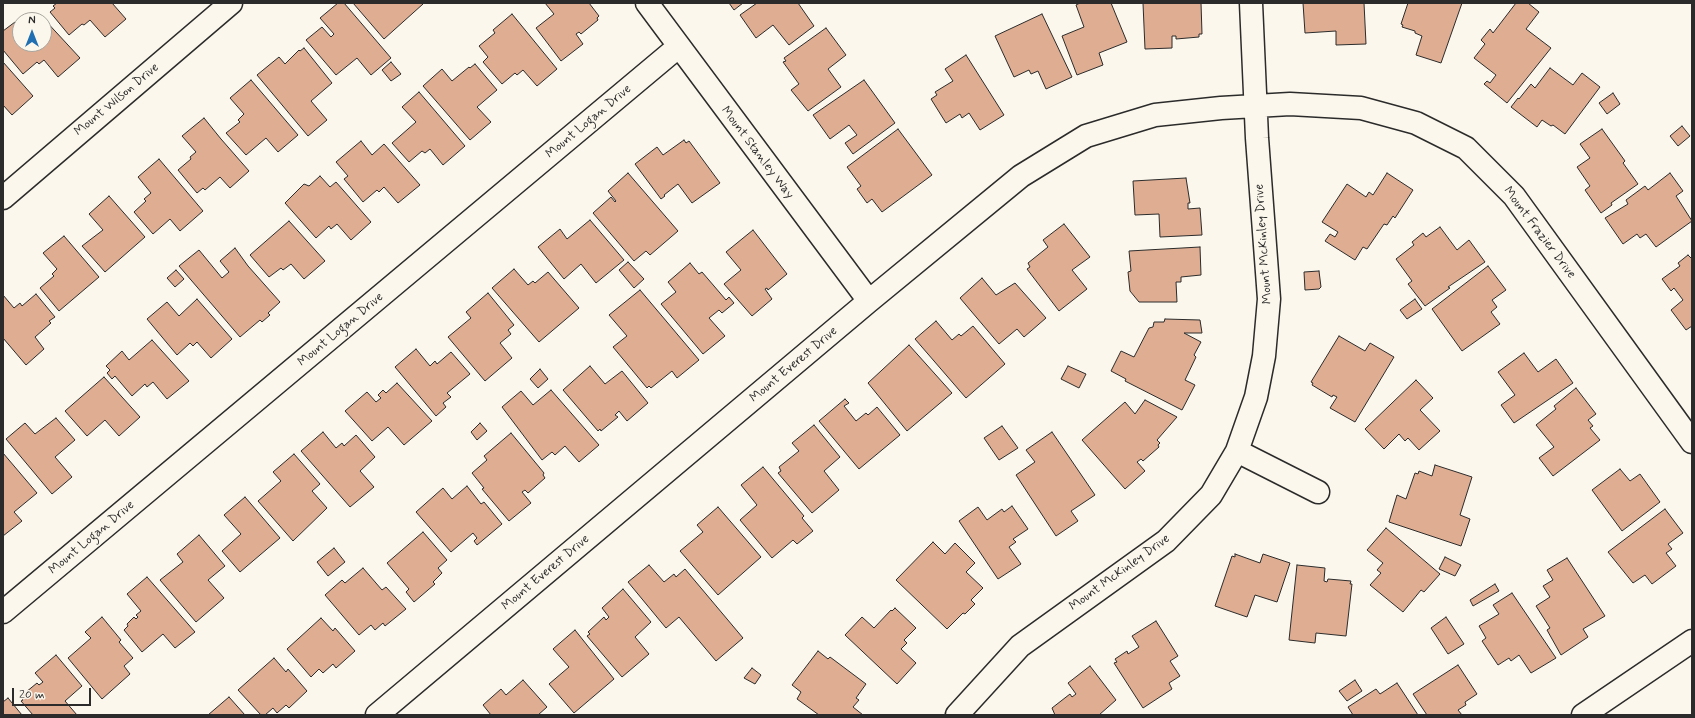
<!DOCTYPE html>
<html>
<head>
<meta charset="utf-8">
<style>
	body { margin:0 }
	#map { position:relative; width:1695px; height:718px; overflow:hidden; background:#fbf7ec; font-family:Mynerve,sans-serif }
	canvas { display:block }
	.frame { position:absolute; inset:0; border:4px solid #2b2b2b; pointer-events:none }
	.north { position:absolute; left:12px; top:12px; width:40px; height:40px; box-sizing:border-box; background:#fbf7ec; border:1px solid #a8a59f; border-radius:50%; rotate:0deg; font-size:11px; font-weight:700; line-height:16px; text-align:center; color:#2b2b2b }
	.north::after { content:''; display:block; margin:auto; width:14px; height:18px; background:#1f6fb2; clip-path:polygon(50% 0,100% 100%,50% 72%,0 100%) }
	.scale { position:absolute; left:12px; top:688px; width:79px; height:18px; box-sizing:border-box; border:2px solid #2b2b2b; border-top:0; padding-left:5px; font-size:12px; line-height:14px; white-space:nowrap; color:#2b2b2b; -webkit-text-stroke:3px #fbf7ec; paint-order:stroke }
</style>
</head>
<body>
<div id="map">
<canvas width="1695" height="718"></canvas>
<div class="frame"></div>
<div class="north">N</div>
<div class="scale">20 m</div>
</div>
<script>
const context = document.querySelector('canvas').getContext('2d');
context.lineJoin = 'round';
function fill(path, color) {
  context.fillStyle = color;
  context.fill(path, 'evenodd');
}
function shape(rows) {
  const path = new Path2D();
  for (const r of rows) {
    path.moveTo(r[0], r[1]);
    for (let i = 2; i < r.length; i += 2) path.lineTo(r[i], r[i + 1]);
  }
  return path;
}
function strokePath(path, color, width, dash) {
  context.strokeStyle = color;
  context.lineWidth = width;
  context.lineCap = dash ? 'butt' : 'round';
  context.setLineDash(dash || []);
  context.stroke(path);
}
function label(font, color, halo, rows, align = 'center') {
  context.font = font + ' Mynerve,sans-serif';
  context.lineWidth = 3.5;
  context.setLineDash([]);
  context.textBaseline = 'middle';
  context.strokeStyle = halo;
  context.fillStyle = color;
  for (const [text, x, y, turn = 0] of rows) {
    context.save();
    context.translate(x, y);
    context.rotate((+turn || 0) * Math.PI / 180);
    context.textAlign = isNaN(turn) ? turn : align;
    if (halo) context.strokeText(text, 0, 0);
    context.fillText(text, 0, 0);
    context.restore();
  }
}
const building = shape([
	[57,3,112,3,126,19,105,37,90,20,84,25,82,24,69,35,50,12,55,8,53,6,57,3],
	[338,3,344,3,391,58,371,75,357,58,336,75,306,40,322,27,331,37,334,34,320,18,338,3],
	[353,3,422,3,423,4,384,39,353,3],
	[545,3,589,3,599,16,597,18,598,20,581,34,579,32,576,34,583,44,561,61,536,28,554,14,545,3],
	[729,3,743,3,734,10,729,3],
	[757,3,798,3,814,26,789,45,773,25,756,38,740,15,757,3],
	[1080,3,1111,3,1127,42,1099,53,1103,65,1077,75,1062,36,1084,27,1076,5,1080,3],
	[1143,3,1201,3,1202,34,1199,34,1199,37,1176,39,1176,36,1172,36,1172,48,1145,49,1143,3],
	[1303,3,1364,3,1366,44,1336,45,1336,31,1305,33,1303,3],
	[1408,3,1462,3,1441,63,1416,55,1422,36,1415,33,1415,31,1402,27,1403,25,1401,24,1408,3],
	[1516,3,1528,3,1539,12,1526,29,1551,48,1507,103,1484,84,1487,81,1490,83,1496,75,1474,58,1485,44,1481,40,1490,29,1493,33,1516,3],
	[512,14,557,69,537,86,523,70,517,75,515,73,502,84,483,62,488,57,479,46,495,33,493,30,512,14],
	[1042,14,1072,77,1046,89,1038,71,1031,74,1029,70,1014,77,995,36,1042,14],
	[43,18,80,58,58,77,44,60,39,64,37,62,23,74,3,50,3,31,15,22,20,28,20,44,44,44,44,20,40,20,43,18],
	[826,28,846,55,828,69,841,87,808,111,791,90,799,84,783,62,786,61,784,58,826,28],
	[304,48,332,83,311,101,327,120,308,136,257,75,279,57,285,64,299,50,300,51,304,48],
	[966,55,1004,115,980,130,969,113,962,118,960,114,946,123,931,99,937,95,935,92,953,81,945,69,966,55],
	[3,62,33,96,12,115,3,105,3,62],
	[391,62,401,74,391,81,382,70,391,62],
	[475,64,497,90,477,107,491,122,470,140,423,86,442,69,452,81,469,67,470,68,475,64],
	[1550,68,1573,85,1582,73,1600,87,1565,134,1553,125,1551,126,1542,120,1537,127,1511,107,1518,98,1519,99,1531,84,1535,88,1550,68],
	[251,80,298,135,278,152,266,138,246,155,226,133,240,122,238,120,244,114,230,98,251,80],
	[864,80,895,123,853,154,845,143,857,135,849,125,830,139,813,115,864,80],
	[419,92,465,146,443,165,430,149,425,153,422,151,409,162,392,143,416,122,402,107,419,92],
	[1613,93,1620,104,1607,114,1599,103,1613,93],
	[204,118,221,139,249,171,230,188,220,177,205,190,203,188,197,193,178,170,191,159,190,157,196,152,182,136,204,118],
	[1682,126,1690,136,1678,146,1670,136,1682,126],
	[898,129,932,175,882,212,872,199,867,203,857,189,861,186,847,167,898,129],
	[1602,129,1625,161,1623,163,1638,184,1611,203,1612,205,1601,213,1585,190,1590,186,1577,167,1590,158,1580,144,1602,129],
	[684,140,686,143,689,141,720,183,692,203,678,184,664,195,665,196,661,199,635,164,657,147,663,155,684,140],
	[361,141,372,155,384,144,420,185,398,203,384,187,379,192,377,190,363,202,344,179,348,176,336,162,361,141],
	[159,159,203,211,180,231,170,219,153,234,134,212,146,201,144,199,151,193,138,177,159,159],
	[628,173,678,231,650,255,646,251,634,261,593,213,611,197,615,202,616,201,608,191,628,173],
	[1387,173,1413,190,1395,218,1393,216,1387,225,1384,224,1367,249,1363,247,1355,260,1325,241,1330,234,1335,237,1338,232,1322,222,1347,184,1366,197,1369,192,1373,195,1387,173],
	[1670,173,1683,191,1676,196,1692,221,1656,247,1646,234,1640,238,1637,234,1623,244,1605,218,1628,204,1626,200,1645,186,1648,190,1670,173],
	[320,176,330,187,336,182,371,222,351,240,337,224,331,229,329,226,316,238,285,203,304,184,309,186,320,176],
	[1186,178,1190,203,1188,203,1188,209,1200,208,1202,235,1160,237,1159,214,1135,215,1133,181,1186,178],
	[109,196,145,237,105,272,82,246,103,230,89,214,109,196],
	[590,220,624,260,596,283,581,264,564,279,538,247,560,229,567,239,590,220],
	[289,221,325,261,304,279,291,264,283,270,281,268,269,277,250,255,289,221],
	[1064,224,1090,257,1072,270,1087,289,1059,311,1027,269,1030,267,1028,263,1048,247,1043,240,1064,224],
	[1440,227,1457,250,1469,240,1485,262,1448,287,1450,288,1425,306,1408,284,1412,281,1396,259,1414,245,1412,242,1423,233,1426,237,1440,227],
	[753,230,787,274,768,290,767,288,765,289,772,299,752,316,724,284,741,270,726,252,753,230],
	[64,236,99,277,59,311,40,288,54,276,52,274,57,269,43,253,64,236],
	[1200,247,1201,275,1181,277,1181,282,1176,282,1177,302,1139,302,1130,291,1128,272,1131,271,1129,251,1200,247],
	[235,248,248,266,280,302,268,313,270,315,262,322,260,320,240,337,179,266,199,250,222,278,229,272,220,261,235,248],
	[1688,255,1692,259,1692,326,1686,330,1671,310,1683,300,1674,288,1671,291,1662,279,1680,266,1678,263,1688,255],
	[628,262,644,279,634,288,619,270,628,262],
	[690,263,699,274,702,272,726,300,729,297,734,303,722,313,719,310,709,318,725,336,703,354,661,304,676,292,668,282,690,263],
	[1488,266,1506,290,1492,300,1497,307,1491,312,1500,324,1462,351,1432,309,1488,266],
	[514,269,528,285,533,281,535,283,548,272,579,308,539,342,492,288,514,269],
	[176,270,184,279,175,287,167,278,176,270],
	[1319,271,1321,287,1319,289,1305,290,1304,272,1319,271],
	[982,278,996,295,1015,283,1046,318,1024,337,1017,329,999,344,960,298,982,278],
	[640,290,699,360,677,378,672,371,651,388,649,386,647,388,613,347,627,336,609,315,640,290],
	[488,293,514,325,508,330,511,334,500,343,512,358,485,381,448,337,471,318,466,312,488,293],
	[36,294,55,317,49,321,51,323,35,337,44,349,26,365,3,338,3,295,14,308,20,303,22,306,36,294],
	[197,299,232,339,211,358,197,342,193,346,190,343,177,355,147,319,167,302,179,316,197,299],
	[1415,299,1422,309,1407,319,1400,310,1415,299],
	[1165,319,1200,320,1202,333,1184,333,1201,342,1194,355,1196,357,1185,380,1195,385,1182,410,1125,381,1126,379,1111,371,1121,351,1134,357,1149,328,1153,327,1154,322,1164,322,1165,319],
	[936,321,952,340,959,334,961,336,973,326,1005,364,966,398,915,339,936,321],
	[1339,336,1365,351,1370,343,1394,357,1355,422,1330,408,1337,397,1333,395,1332,397,1312,385,1313,383,1311,382,1339,336],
	[152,340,189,381,167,399,153,382,147,387,145,384,132,396,115,376,112,379,107,373,110,370,106,366,122,351,129,360,152,340],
	[909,345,952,393,907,431,868,383,909,345],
	[416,349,430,366,435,361,437,364,451,352,470,374,447,393,451,397,443,403,446,407,436,416,395,367,416,349],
	[1524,353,1538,372,1556,359,1573,383,1514,423,1501,405,1515,395,1498,372,1524,353],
	[590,366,605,384,622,371,648,403,627,421,619,411,615,415,618,417,601,431,600,429,598,431,563,390,590,366],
	[1068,366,1086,374,1079,388,1061,379,1068,366],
	[540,369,548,379,538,388,530,379,540,369],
	[104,377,140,417,119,436,105,420,87,436,65,411,104,377],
	[1416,380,1433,398,1420,410,1440,431,1419,450,1408,438,1405,441,1399,434,1384,449,1365,429,1416,380],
	[397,383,432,421,404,445,388,427,372,441,345,411,367,392,376,402,381,398,378,395,383,390,386,393,397,383],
	[1576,388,1596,414,1588,420,1593,426,1590,428,1600,440,1553,476,1539,458,1554,447,1536,425,1556,409,1554,406,1576,388],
	[551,390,599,445,579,462,565,446,555,455,552,452,542,460,502,407,521,391,533,405,551,390],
	[845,399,849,403,844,406,856,421,866,413,868,415,877,407,900,435,859,469,819,421,845,399],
	[1145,400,1177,417,1157,440,1160,443,1158,445,1159,447,1143,461,1141,459,1137,462,1145,471,1125,489,1082,440,1125,402,1135,414,1145,400],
	[56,418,75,440,55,457,72,477,52,494,6,439,25,423,35,434,56,418],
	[480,423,487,431,477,440,471,432,480,423],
	[814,425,840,457,824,471,839,490,812,513,778,473,781,471,779,467,799,451,792,443,814,425],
	[1002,426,1018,448,999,460,984,438,1002,426],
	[323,432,336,448,342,443,344,446,356,435,375,457,360,471,374,487,350,507,301,451,323,432],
	[1052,432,1095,495,1071,511,1078,521,1056,536,1016,475,1035,462,1026,450,1052,432],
	[511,433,544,473,543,475,545,478,528,493,525,490,522,492,531,503,509,521,482,489,484,488,472,473,487,460,484,456,511,433],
	[3,453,37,493,14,512,22,521,3,536,3,453],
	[294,454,320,484,312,491,327,508,293,541,258,501,281,481,273,472,294,454],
	[1435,465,1472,477,1460,515,1470,519,1461,546,1389,522,1397,495,1406,499,1415,473,1418,474,1419,471,1432,476,1435,465],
	[763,467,804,516,802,518,813,531,797,544,793,540,772,558,740,520,757,505,741,485,763,467],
	[1620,469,1630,481,1640,474,1660,502,1622,531,1592,490,1620,469],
	[467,486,481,504,484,502,502,524,477,545,474,541,477,538,473,533,451,552,416,512,443,488,452,499,467,486],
	[245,497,280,538,240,572,222,551,241,534,224,515,245,497],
	[1012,506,1028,529,1013,539,1016,542,1009,547,1021,564,998,579,959,521,978,507,987,520,1002,509,1004,512,1012,506],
	[718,507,761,557,718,595,680,551,703,532,697,525,718,507],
	[1665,509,1683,533,1668,544,1672,549,1666,553,1676,566,1652,584,1645,575,1633,583,1608,552,1665,509],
	[1386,528,1440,574,1424,592,1421,590,1403,612,1370,585,1381,573,1377,570,1383,563,1367,550,1386,528],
	[423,532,447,560,438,568,442,573,433,582,435,584,414,602,406,592,409,589,387,563,423,532],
	[199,535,225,566,208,580,224,598,196,622,160,580,183,562,177,554,199,535],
	[933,542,945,554,955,543,975,563,966,572,983,588,971,600,975,604,965,614,963,613,947,629,896,580,933,542],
	[334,548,345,562,328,576,317,562,334,548],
	[1235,554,1260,563,1263,554,1290,563,1277,602,1255,595,1247,617,1215,606,1232,556,1235,557,1235,554],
	[1445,557,1461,565,1455,576,1439,569,1445,557],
	[1567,558,1605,616,1583,629,1588,637,1561,655,1547,630,1550,628,1536,606,1550,597,1543,586,1553,580,1547,570,1567,558],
	[649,565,664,582,674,574,676,577,685,569,743,638,716,661,679,617,666,628,628,582,649,565],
	[1297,565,1325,568,1324,581,1327,582,1328,579,1351,581,1350,584,1352,584,1346,636,1316,633,1315,643,1289,640,1297,565],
	[363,568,382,590,386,587,406,609,385,626,383,623,375,630,371,625,359,635,325,595,342,580,345,583,363,568],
	[147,577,195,632,175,648,163,634,142,652,124,630,128,626,127,624,134,617,136,619,138,617,136,615,141,611,127,594,147,577],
	[1495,584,1499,591,1473,606,1470,600,1495,584],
	[623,589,651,622,635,637,649,654,622,677,587,636,590,634,588,632,604,617,606,620,609,617,602,608,623,589],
	[1512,593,1556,658,1531,673,1519,655,1511,661,1509,658,1498,665,1482,641,1486,638,1479,626,1499,614,1493,605,1512,593],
	[895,608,916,628,904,640,907,643,901,649,916,663,897,684,845,635,862,617,874,628,891,610,892,611,895,608],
	[102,617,121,640,119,642,133,658,124,666,130,674,102,699,68,658,91,638,85,632,102,617],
	[1446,617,1464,644,1448,654,1431,628,1446,617],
	[321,618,333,631,335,628,355,651,336,668,333,664,323,673,319,669,311,677,287,649,321,618],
	[1156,621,1178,656,1170,661,1180,676,1169,683,1172,689,1143,708,1114,663,1117,662,1115,659,1127,651,1128,654,1139,647,1132,636,1156,621],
	[575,630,614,679,574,713,549,684,569,667,553,649,575,630],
	[818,651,828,659,830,657,866,684,856,698,859,700,853,707,863,715,819,715,797,699,801,692,792,685,818,651],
	[56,655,82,686,65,701,77,715,33,715,21,701,23,700,20,697,37,683,39,685,43,682,35,673,56,655],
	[274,658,286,672,288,669,307,691,289,708,286,705,277,713,273,708,265,715,261,715,238,690,274,658],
	[1458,665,1477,694,1465,702,1466,705,1458,710,1462,715,1427,715,1413,694,1458,665],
	[1090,666,1116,700,1099,715,1055,715,1052,708,1070,694,1072,697,1076,694,1068,683,1090,666],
	[752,668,761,675,755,684,744,678,752,668],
	[523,680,547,707,538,715,491,715,483,705,501,689,506,695,523,680],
	[1355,680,1362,691,1347,701,1339,691,1355,680],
	[1397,683,1418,715,1353,715,1348,707,1376,689,1380,694,1397,683],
	[229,697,245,715,208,715,229,697],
	[8,698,22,715,3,715,3,702,8,698]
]);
const minor = shape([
	[647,3,869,301],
	[3,198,231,3],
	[1237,451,1318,492],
	[3,612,678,47],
	[377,715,869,301,1021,176,1086,136,1155,115,1221,108,1290,104,1361,108,1416,123,1466,148,1514,196,1692,442],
	[957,715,1020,646,1166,541,1211,495,1237,451,1256,397,1264,356,1269,299,1257,138,1251,3],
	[1583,715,1692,641]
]);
const streetNames = [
	["Mount Wilson Drive",117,100,-40],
	["Mount Logan Drive",589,122,-40],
	["Mount Stanley Way",757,153,53],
	["Mount Frazier Drive",1539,233,53],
	["Mount McKinley Drive",1264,244,-94],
	["Mount Logan Drive",341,330,-40],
	["Mount Everest Drive",794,365,-40],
	["Mount Logan Drive",92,538,-40],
	["Mount Everest Drive",546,573,-40],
	["Mount McKinley Drive",1120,573,-36]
];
fill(building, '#dfad92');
strokePath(building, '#2b2b2b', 1);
strokePath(minor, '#2b2b2b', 25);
strokePath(minor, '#fbf7ec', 22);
label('13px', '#2b2b2b', '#fbf7ec', streetNames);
</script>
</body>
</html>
